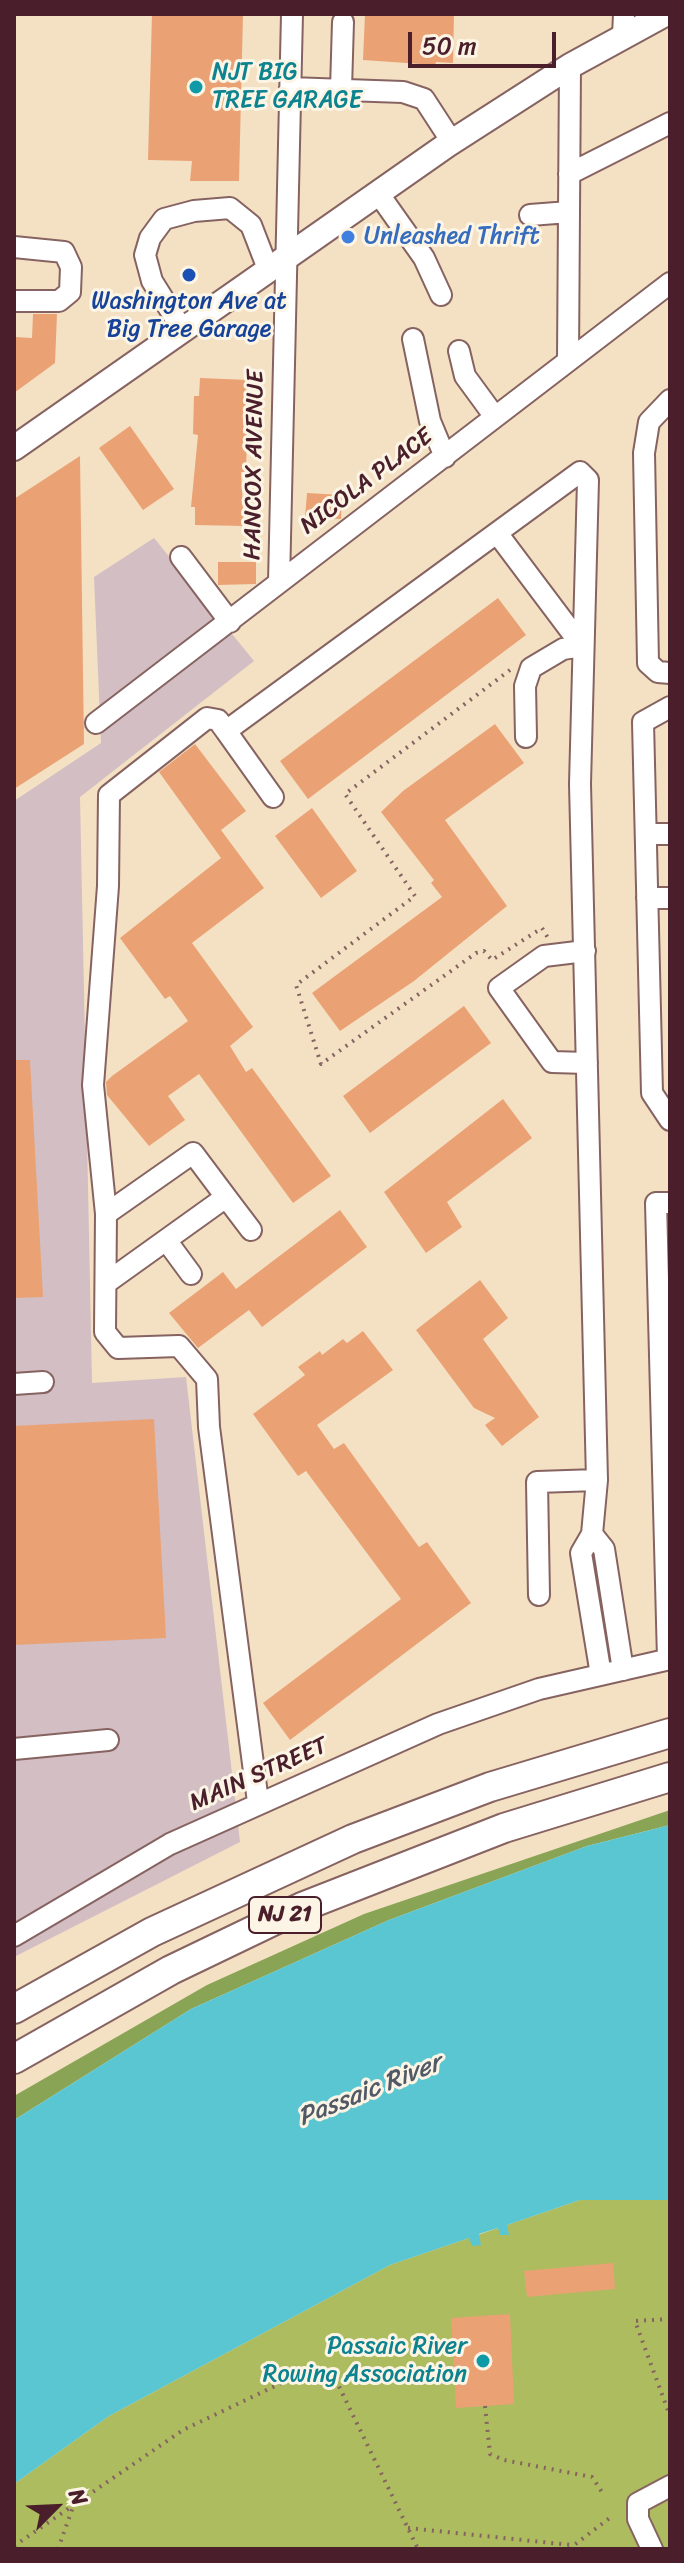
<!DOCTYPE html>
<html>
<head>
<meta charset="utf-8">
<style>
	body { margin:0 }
	#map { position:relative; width:684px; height:2563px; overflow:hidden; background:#f4e1c4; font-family:Sriracha,sans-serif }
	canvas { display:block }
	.frame { position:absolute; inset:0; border:16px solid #4a1f2b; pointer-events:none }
	.north { position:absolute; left:16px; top:2467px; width:80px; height:80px; -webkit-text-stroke:6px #fcf5e5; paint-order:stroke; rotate:66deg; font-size:22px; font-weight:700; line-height:32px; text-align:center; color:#4a1f2b }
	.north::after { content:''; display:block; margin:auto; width:28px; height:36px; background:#4a1f2b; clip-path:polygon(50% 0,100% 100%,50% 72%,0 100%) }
	.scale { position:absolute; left:408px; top:32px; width:148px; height:36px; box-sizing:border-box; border:4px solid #4a1f2b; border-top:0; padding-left:10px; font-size:24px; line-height:28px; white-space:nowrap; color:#4a1f2b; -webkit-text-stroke:6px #fcf5e5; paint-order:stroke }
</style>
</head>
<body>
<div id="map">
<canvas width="684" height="2563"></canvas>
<div class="frame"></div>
<div class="north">N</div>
<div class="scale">50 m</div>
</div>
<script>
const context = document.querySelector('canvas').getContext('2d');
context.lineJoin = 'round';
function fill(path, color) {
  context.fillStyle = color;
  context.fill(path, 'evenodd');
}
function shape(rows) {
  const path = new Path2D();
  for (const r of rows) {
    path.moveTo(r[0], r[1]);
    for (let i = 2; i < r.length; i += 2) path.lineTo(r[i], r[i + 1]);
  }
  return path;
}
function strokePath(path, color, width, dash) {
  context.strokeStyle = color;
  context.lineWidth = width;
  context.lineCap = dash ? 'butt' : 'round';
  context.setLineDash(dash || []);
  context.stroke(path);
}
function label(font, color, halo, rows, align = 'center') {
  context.font = font + ' Sriracha,sans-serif';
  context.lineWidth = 6;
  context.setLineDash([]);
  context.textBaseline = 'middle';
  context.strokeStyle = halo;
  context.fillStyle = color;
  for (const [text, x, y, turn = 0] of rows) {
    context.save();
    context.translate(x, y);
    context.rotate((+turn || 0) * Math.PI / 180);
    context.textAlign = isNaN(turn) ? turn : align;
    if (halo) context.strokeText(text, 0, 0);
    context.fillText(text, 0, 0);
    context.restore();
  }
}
const industrial = shape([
	[154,538,254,661,80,797,92,1383,186,1377,240,1842,14,1957,14,801,101,743,94,577]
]);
const green = shape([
	[580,2200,670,2200,670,2549,14,2549,14,2484,109,2416,390,2265]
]);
const forest = shape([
	[670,1810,670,1825,587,1846,389,1920,191,2009,14,2120,14,2096,207,1985,364,1914]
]);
const water = shape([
	[670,1825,670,2200,580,2200,507,2225,509,2235,500,2235,498,2228,479,2234,481,2245,472,2246,469,2238,390,2265,109,2416,14,2484,14,2120,191,2009,389,1920,587,1846]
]);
const building = shape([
	[152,14,243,14,239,181,190,181,192,161,148,160],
	[365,14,454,14,453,63,436,62,435,65,363,60],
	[33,314,57,314,55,363,14,393,15,337,32,338],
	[200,378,249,380,243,433,247,434,246,472,241,472,244,526,195,525,195,507,191,507,198,435,193,434,194,396,199,396],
	[130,426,174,489,143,510,99,448],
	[80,456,84,744,14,789,14,499],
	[307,493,342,495,341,519,305,518],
	[218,562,256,562,256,584,218,585],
	[498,598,526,635,308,799,280,761],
	[495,724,524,763,445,820,507,906,414,981,340,1031,312,993,442,897,431,883,434,880,381,812,403,791],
	[195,744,246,811,221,830,264,888,192,943,253,1027,230,1046,246,1072,252,1068,331,1176,293,1203,199,1074,168,1096,185,1120,149,1146,107,1095,106,1082,112,1076,188,1021,170,996,165,999,120,938,221,858,159,772],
	[312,808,357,871,321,898,275,836],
	[464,1006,491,1043,370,1133,343,1096],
	[14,1060,30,1060,43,1297,14,1298],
	[503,1099,532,1138,447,1202,462,1227,426,1253,384,1192],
	[340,1210,367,1247,262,1327,249,1310,198,1348,169,1313,223,1272,236,1289],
	[480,1280,508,1318,483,1339,539,1417,502,1446,485,1425,495,1418,474,1408,416,1330],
	[363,1331,393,1370,317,1425,334,1449,344,1443,419,1547,427,1542,471,1603,290,1740,263,1703,401,1599,306,1471,298,1476,253,1414,305,1375,298,1367,320,1351,322,1355,343,1339,347,1343],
	[154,1419,166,1638,14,1645,14,1426],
	[613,2263,615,2289,527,2297,524,2271],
	[510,2314,514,2404,456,2408,451,2318]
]);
const path = shape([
	[510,670,345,794,415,896,296,985,321,1064,476,953,484,951,492,960,542,928,548,938],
	[670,2319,635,2321,670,2416],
	[485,2406,490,2454,504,2460,592,2477,602,2492],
	[408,2528,571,2545],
	[14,2546,183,2430,294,2377,331,2370,418,2549],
	[58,2549,73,2507],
	[569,2549,611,2517]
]);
const minor = shape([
	[623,36,624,14],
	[290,88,403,92,424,99,452,142],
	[341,89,343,22],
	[569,174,670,123],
	[378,193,424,258,441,295],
	[530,215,569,212],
	[14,247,64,252,71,267,70,292,59,301,14,301],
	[182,329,152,281,145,255,150,238,164,219,194,211,230,208,251,225,268,269],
	[413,339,430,421,445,457],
	[459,351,465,376,495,417],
	[568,359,570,66],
	[670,400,649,422,644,453,648,663,658,672,670,673],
	[497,533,582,646],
	[181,557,230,622],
	[279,582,292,14],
	[670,707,643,722,652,1093,670,1120],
	[96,723,670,283],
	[226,731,273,797],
	[526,737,525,686,531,668,563,649,582,646],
	[646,834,670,834],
	[647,898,670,898],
	[585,951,544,956,499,988,552,1062,587,1063],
	[226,1197,251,1230],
	[166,1240,191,1274],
	[106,1283,226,1197,193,1153,106,1214],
	[14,1384,43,1382],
	[592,1534,604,1549,623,1670],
	[539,1595,537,1482,597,1480],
	[668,1659,656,1203,670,1203],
	[14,1749,108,1740],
	[258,1802,209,1427,207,1379,179,1346,118,1348,105,1332,106,1214,93,1085,108,886,109,795,207,718,218,720,226,731,580,472,588,480,580,784,597,1480,592,1534,581,1553,601,1675],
	[14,1936,170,1844,438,1724,539,1689,670,1659],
	[652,2549,638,2519,638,2503,670,2486]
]);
const major = shape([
	[14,448,447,145,570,66,665,14]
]);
const highway = shape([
	[14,2009,152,1932,353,1839,490,1787,670,1733],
	[14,2059,171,1970,302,1907,504,1828,670,1777]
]);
const markers = [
	[196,87,8,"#0f9aa8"],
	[348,237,8,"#3f7fe0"],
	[189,275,8,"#1a4fb4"],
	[483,2361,8,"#0f9aa8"]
];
const shields = [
	[285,1915,72]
];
const shieldNames = [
	["NJ 21",285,1915]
];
const cultureNames = [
	["NJT BIG",212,73],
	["TREE GARAGE",212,101],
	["Passaic River",467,2347,"right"],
	["Rowing Association",467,2375,"right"]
];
const shopNames = [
	["Unleashed Thrift",364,237]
];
const transitNames = [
	["Washington Ave at",189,302],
	["Big Tree Garage",189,330]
];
const streetNames = [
	["HANCOX AVENUE",255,465,-89],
	["NICOLA PLACE",367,482,-37],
	["MAIN STREET",259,1775,-24]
];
const waterNames = [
	["Passaic River",370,2091,-22]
];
fill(industrial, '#d2bec3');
fill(green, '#acbc5e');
fill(forest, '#89a455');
fill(water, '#5ac6d1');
fill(building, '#eaa275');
strokePath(minor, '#866361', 24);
strokePath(major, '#866361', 28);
strokePath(highway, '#866361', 32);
strokePath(path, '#866361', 4, [2, 6]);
strokePath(minor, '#fff', 20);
strokePath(major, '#fff', 24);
strokePath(highway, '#fff', 28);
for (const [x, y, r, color] of markers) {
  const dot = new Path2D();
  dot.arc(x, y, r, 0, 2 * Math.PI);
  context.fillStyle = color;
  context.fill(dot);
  strokePath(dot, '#fcf5e5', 3);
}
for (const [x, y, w] of shields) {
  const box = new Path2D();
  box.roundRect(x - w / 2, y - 18, w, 36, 6);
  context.fillStyle = '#fcf5e5';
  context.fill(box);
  strokePath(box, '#4a1f2b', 2);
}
label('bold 22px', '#4a1f2b', null, shieldNames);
label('24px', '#0d838f', '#fcf5e5', cultureNames, 'left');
label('24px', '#366cbe', '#fcf5e5', shopNames, 'left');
label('24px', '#164399', '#fcf5e5', transitNames);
label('24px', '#4a1f2b', '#fcf5e5', streetNames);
label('italic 26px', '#505965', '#fcf5e5', waterNames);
</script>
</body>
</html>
